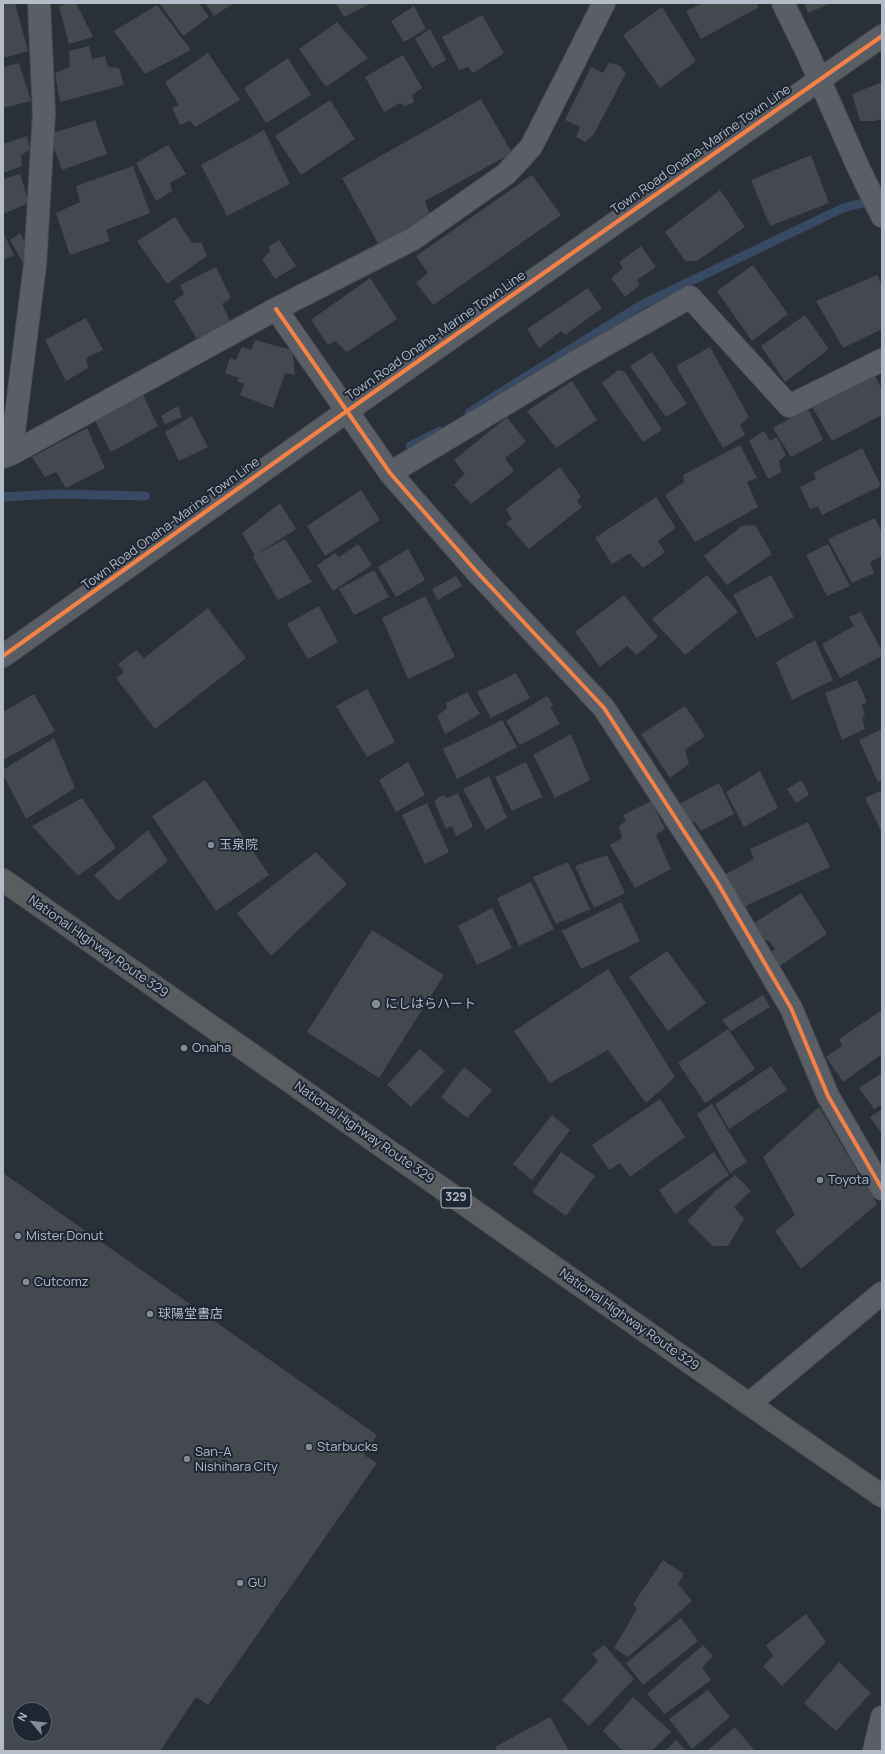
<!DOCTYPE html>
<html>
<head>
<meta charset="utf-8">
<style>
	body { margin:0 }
	#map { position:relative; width:885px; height:1754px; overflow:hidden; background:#2a3038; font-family:Manrope,sans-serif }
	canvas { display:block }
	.frame { position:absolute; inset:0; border:4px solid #b4bcc9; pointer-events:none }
	.north { position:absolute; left:12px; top:1702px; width:40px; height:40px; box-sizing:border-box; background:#1d2633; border:1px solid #59626f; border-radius:50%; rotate:298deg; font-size:11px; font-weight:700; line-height:16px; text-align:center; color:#b4bcc9 }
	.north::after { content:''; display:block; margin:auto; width:14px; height:18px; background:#848b96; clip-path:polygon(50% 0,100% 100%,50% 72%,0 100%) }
</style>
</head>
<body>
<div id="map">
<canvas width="885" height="1754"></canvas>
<div class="frame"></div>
<div class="north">N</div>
</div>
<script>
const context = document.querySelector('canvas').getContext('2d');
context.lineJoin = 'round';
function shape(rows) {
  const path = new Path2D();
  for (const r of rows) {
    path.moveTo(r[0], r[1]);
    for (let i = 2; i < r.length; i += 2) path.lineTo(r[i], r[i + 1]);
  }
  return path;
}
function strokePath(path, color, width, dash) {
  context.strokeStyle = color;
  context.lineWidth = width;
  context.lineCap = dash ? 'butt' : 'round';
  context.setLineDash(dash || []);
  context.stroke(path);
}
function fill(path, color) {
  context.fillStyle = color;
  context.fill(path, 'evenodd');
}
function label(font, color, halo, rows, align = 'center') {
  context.font = font + ' Manrope,"Noto Sans JP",sans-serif';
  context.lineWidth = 4;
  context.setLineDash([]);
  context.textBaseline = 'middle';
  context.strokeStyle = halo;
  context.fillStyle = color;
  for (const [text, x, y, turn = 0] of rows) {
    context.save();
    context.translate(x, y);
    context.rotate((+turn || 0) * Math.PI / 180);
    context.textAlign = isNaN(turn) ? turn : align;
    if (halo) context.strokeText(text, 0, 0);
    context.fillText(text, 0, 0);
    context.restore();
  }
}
const stream = shape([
	[469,413,498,394,643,304,843,208,874,200],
	[410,446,440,431],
	[3,497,57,494,145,496]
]);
const building = shape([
	[3,3,15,3,28,51,3,58],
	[69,3,76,3,93,37,69,44,59,6],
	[199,3,209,17,183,36,160,4],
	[205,3,234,3,214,16],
	[336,3,372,3,344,17],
	[703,3,756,3,759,7,701,39,686,11],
	[804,3,831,3,808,13],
	[157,5,191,50,145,74,114,31],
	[414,6,426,29,404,42,391,21],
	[662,7,696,61,660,88,623,35],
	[482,15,504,53,473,73,468,67,459,70,442,37],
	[337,22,368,58,326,87,299,49],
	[430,29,446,60,432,68,415,39],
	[89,46,92,59,105,56,108,67,119,68,124,85,60,102,55,73,70,67,69,51],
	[208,53,240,100,195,127,190,121,180,125,172,108,179,105,165,82],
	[403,55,422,88,412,95,414,102,405,106,400,103,384,112,365,77],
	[288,58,311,95,266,123,244,88],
	[19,63,31,101,3,108,3,67],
	[609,63,619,65,626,73,594,134,585,142,576,137,580,127,565,120,591,67,603,73],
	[882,82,882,118,876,121,860,121,852,94],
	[481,99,512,153,425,201,430,215,379,245,342,178],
	[330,100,355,139,301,175,275,136],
	[95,120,107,154,62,170,49,134],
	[264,130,290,184,227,216,201,165],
	[27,136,30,150,21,155,22,166,3,173,3,144],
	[168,145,186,174,170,183,172,191,156,201,136,163],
	[811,155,829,203,770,226,751,180],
	[133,166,150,213,106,230,110,241,70,255,56,213,80,202,76,186],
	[20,174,29,203,3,214,3,179],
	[532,175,561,215,433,305,416,283,428,273,416,256],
	[720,190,745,227,697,261,685,261,665,232],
	[175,217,192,243,201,242,207,256,167,284,137,241],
	[3,232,14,255,3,260],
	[20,233,33,257,23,263,10,240],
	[279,240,296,266,275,279,262,259,270,252,269,246],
	[641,246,656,267,637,280,640,285,625,297,611,278,623,268,619,262],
	[753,265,788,314,752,341,717,291],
	[216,267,231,298,222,304,230,321,197,339,174,301,184,294,180,285],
	[877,275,882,286,882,329,843,348,816,301],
	[370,278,397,319,347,352,335,341,328,345,311,320],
	[588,288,602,308,565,335,561,331,539,348,527,329],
	[805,315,829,349,785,382,761,346],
	[86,318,103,350,86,358,88,368,66,381,45,340],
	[255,340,292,350,295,375,285,373,273,408,240,395,244,384,237,381,239,378,225,373,230,358,236,360,242,347,251,350],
	[710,347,749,417,740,425,745,435,723,448,676,366],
	[652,352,687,404,666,417,630,366],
	[618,370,625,372,662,430,643,442,602,383],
	[873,372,882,390,882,415,832,441,811,405],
	[572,381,597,420,556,448,527,411],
	[143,395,158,426,111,452,95,420],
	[178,406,182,417,165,424,161,416],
	[808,408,823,440,791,457,773,428],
	[192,416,208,447,179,461,165,432],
	[507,417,526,442,505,458,514,471,471,504,454,485,465,474,454,460],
	[87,428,105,468,66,488,56,472,45,477,32,457],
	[764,431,770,441,777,437,786,455,779,461,781,472,768,479,749,441],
	[740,445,757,478,747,482,758,507,695,542,665,495,684,482,683,475],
	[862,448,881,486,822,515,818,506,810,509,800,487,816,479,813,473],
	[560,467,581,497,577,501,582,507,529,549,506,523,512,519,506,509],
	[361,490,380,520,325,556,307,526],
	[656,497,676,528,658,541,665,552,643,568,630,553,612,564,595,538],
	[280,503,296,529,257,554,285,539,312,582,278,600,253,557,255,556,242,533],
	[875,518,882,533,882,556,870,562,874,573,852,583,828,539],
	[755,525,772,554,727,585,704,556,742,526],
	[358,544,372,565,333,591,317,565,335,553,339,557],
	[828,544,850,586,827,596,806,555],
	[408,549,425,580,396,597,378,567],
	[374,570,389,597,354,615,339,589],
	[707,575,738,612,685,655,652,619],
	[771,575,794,617,756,638,733,595],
	[456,576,462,586,438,600,432,589],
	[624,595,658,637,637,655,627,646,600,667,575,632],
	[425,596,455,657,408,679,382,618],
	[319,606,338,642,308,659,287,624],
	[208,608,246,658,155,729,116,678,124,672,118,664,136,650,144,658],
	[861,612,882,651,882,656,840,678,822,644,854,626,849,617],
	[815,640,833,680,792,700,776,662],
	[516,673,530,698,491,718,477,692],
	[857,680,867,702,862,705,865,716,862,717,865,729,842,740,825,693],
	[367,689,395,742,367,757,336,706],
	[467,692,480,714,445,734,437,716,447,708,446,703],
	[34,694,55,731,3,760,3,712],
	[547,696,553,705,550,707,560,724,520,745,506,721],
	[685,706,705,736,685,750,689,764,670,778,641,734],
	[502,720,517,747,457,779,443,749],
	[882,729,882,780,878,782,859,740],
	[571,734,590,780,555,798,533,755],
	[54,738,75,788,26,819,3,774,3,770],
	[408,762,425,795,396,812,379,780],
	[526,762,542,797,512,811,495,777],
	[760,771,778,808,744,827,726,792],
	[489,776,507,818,486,830,463,789],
	[205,780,269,875,216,911,152,816],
	[802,780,809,795,796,803,787,789],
	[719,783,734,814,701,831,694,821,688,824,679,804],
	[882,790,882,833,865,798],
	[458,793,473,827,456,836,452,826,446,829,434,801,443,795,447,798],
	[82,798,116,848,78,876,32,826],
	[651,801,665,829,656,835,671,869,635,888,610,845,622,838,619,826,626,821,623,815],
	[427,803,449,852,425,864,402,815],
	[808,822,830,867,741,908,724,875,754,859,750,849],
	[148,830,168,861,118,901,94,875],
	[316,852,347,884,271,956,237,913],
	[607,855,625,893,594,908,575,866],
	[568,862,590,909,556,924,533,877],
	[531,882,554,929,519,946,497,898],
	[801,893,827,934,778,967,769,954,775,949,768,940,762,941,751,925],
	[621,902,640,941,581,969,562,931],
	[492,908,512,948,477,965,458,926],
	[372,930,444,975,379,1078,307,1032],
	[667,951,706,1003,668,1031,629,977],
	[608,969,675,1077,646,1103,608,1050,550,1083,514,1031],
	[763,995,770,1007,731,1031,722,1020],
	[882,1010,882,1054,843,1082,826,1057,842,1046,839,1039],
	[728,1029,755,1069,705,1103,678,1063],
	[420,1049,445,1071,411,1107,387,1085],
	[771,1066,787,1090,729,1129,715,1104],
	[464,1067,492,1090,467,1118,441,1097],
	[882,1073,882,1104,874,1109,859,1088],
	[660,1099,685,1137,630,1177,620,1163,609,1170,592,1145],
	[712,1104,747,1162,730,1173,697,1114],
	[819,1107,877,1204,801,1269,775,1231,795,1215,763,1157],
	[882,1109,882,1134,870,1117],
	[552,1115,570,1130,532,1180,513,1164],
	[561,1152,595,1176,566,1216,532,1192],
	[714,1152,729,1175,675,1214,659,1190],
	[3,1173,377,1435,364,1455,377,1463,208,1705,196,1697,160,1751,3,1751],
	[20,1710,44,1710,44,1734,20,1734],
	[735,1175,751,1191,734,1207,744,1219,728,1246,713,1246,687,1221,715,1191],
	[663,1560,684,1574,678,1584,692,1601,628,1657,614,1648,637,1609,633,1604],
	[806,1614,826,1642,782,1686,763,1666,773,1656,766,1645],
	[681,1618,698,1641,643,1685,626,1663],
	[604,1645,634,1679,589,1726,562,1700,598,1661,592,1654],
	[703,1645,713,1656,702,1667,711,1680,665,1714,647,1694],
	[839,1662,871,1693,836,1731,804,1703],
	[708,1690,730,1717,692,1749,669,1719],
	[633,1697,671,1732,652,1751,623,1751,603,1731],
	[550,1717,569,1751,497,1751,495,1747],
	[735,1727,755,1751,707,1751],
	[676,1740,686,1751,665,1751]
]);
const street = shape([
	[783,3,808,54,859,169,882,216],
	[276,309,390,473,476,571,604,708,717,882,791,1008,828,1096,882,1189],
	[11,454,35,265,44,113,39,3],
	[3,457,11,454,276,309,413,239,506,174,531,147,604,3],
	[390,473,577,361,690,297,789,406,882,360],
	[874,1751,882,1717]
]);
const secondary = shape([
	[3,656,347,411,882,36],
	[749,1404,882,1293]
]);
const highway = shape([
	[3,880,749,1404,882,1496]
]);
const cycleway = shape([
	[276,309,390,473,476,571,604,708,717,882,791,1008,828,1096,882,1189],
	[3,656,347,411,882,36]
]);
const markers = [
	[211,845,4,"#848b96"],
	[376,1004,5,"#848b96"],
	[184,1048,4,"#848b96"],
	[820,1180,4,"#848b96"],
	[18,1236,4,"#848b96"],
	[26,1282,4,"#848b96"],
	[150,1314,4,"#848b96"],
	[309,1447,4,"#848b96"],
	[187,1459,4,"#848b96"],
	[240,1583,4,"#848b96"]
];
const shields = [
	[456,1198,30]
];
const shieldNames = [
	["329",456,1198]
];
const streetNames = [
	["Town Road Onaha-Marine Town Line",701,150,-35],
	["Town Road Onaha-Marine Town Line",436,336,-35],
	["Town Road Onaha-Marine Town Line",171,524,-36],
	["National Highway Route 329",98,947,35],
	["National Highway Route 329",364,1133,35],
	["National Highway Route 329",629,1320,35]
];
const poiNames = [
	["玉泉院",219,845],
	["にしはらハート",385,1004],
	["Onaha",192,1048],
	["Toyota",828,1180],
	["Mister Donut",26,1236],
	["Cutcomz",34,1282],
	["球陽堂書店",158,1314],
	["Starbucks",317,1447],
	["San-A",195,1452],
	["Nishihara City",195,1467],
	["GU",248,1583]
];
strokePath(stream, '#384963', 9);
fill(building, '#444950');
strokePath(street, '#484c53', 24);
strokePath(secondary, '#484c53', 24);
strokePath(highway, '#474c53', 24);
strokePath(street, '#5a5e66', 22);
strokePath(secondary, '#595d64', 22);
strokePath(highway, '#5a5d60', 22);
strokePath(cycleway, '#f48246', 4);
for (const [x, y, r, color] of markers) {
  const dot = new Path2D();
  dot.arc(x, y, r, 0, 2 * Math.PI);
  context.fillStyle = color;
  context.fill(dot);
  strokePath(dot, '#1d2633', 1.5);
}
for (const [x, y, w] of shields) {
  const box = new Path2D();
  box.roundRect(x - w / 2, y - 10, w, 20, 3);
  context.fillStyle = '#1d2633';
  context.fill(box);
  strokePath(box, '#b4bcc9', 1);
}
label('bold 12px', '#b4bcc9', null, shieldNames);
label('13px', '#b4bcc9', '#1d2633', streetNames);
label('13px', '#b4bcc9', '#1d2633', poiNames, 'left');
</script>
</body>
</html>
